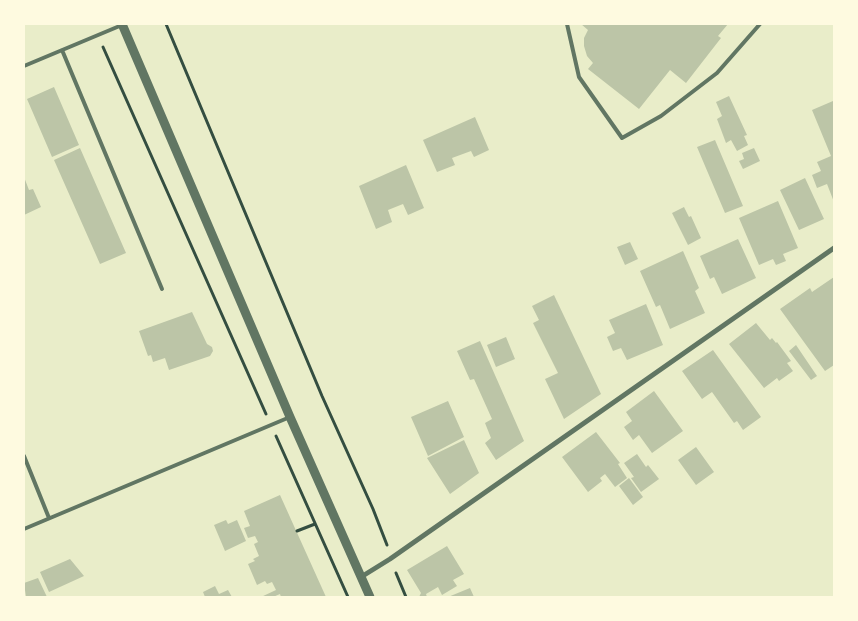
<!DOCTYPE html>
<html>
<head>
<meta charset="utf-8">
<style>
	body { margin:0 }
	#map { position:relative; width:858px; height:621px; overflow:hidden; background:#e9edc9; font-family:"PT Sans",sans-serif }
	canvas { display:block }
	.frame { position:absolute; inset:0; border:25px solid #fefae0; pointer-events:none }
</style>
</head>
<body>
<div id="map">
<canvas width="858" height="621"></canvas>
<div class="frame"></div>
</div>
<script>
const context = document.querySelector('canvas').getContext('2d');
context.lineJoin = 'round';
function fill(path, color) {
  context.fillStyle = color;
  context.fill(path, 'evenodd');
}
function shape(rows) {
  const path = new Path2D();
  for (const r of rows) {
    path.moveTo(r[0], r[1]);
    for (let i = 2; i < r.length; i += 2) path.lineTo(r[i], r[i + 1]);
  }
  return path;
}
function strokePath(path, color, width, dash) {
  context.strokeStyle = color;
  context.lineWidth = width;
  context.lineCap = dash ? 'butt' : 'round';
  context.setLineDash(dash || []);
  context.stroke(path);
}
const building = shape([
	[581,24,728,24,718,36,721,38,686,83,670,70,639,109,588,69,593,63,587,56,584,46,584,38,588,30],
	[54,87,79,145,52,157,27,99],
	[729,96,747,135,744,136,748,145,737,151,731,140,726,143,717,119,722,116,716,102],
	[833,101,834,103,834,202,827,184,817,188,812,175,821,171,817,162,831,156,812,110],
	[475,117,489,150,474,157,471,151,452,158,455,165,437,172,423,140],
	[715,140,743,206,725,213,697,147],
	[80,148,126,253,100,264,54,160],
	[754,148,760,161,743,169,739,161,744,159,742,153],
	[406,165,424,208,408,215,403,204,388,210,392,222,376,229,359,186],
	[24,177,29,190,33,189,41,207,24,215],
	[805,178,824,219,799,230,780,190],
	[778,201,798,248,783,254,786,261,776,265,773,259,759,265,739,218],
	[684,207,689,217,691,216,701,238,688,245,672,213],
	[738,239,756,278,722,294,714,277,710,279,700,256],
	[630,242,638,259,625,265,617,247],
	[683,251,699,288,695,291,705,313,670,329,660,305,656,307,640,271],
	[834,277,834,365,825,371,780,309,810,288,812,292],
	[554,295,601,394,564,419,545,379,558,373,533,323,539,320,532,306],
	[646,304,663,345,627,360,621,348,613,351,607,337,615,333,609,320],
	[192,312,207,344,212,347,213,351,210,356,169,370,165,358,153,362,151,355,148,356,139,331],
	[756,323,770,340,772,338,776,343,777,342,791,361,787,363,793,371,779,381,777,378,764,388,729,344],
	[506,337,515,359,496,367,487,345],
	[480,341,524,441,496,460,485,443,491,438,485,423,492,419,474,379,470,380,457,351],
	[796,345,817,376,811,380,789,351],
	[713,350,761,417,743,430,737,421,734,423,712,392,702,399,682,371],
	[654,391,683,431,652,453,639,435,633,440,624,427,632,421,626,412],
	[448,401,464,437,428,456,411,417],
	[596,432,620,463,618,464,627,478,615,487,605,474,600,478,602,481,588,492,562,457],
	[464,440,479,473,450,494,427,458],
	[696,447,714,472,696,485,678,460],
	[637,454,646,467,648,465,659,479,641,492,631,478,634,477,624,463],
	[629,478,643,497,633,505,619,486],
	[280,495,326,597,281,597,280,594,273,597,261,597,276,590,272,582,267,584,265,581,257,585,248,564,255,561,253,559,259,556,254,544,258,542,255,536,248,538,244,528,250,526,244,511],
	[226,520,228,524,237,520,246,541,225,551,214,525],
	[447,546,464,574,453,580,457,586,442,595,438,587,426,594,427,597,419,597,421,593,407,570],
	[70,559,84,576,49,592,40,572],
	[38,578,47,597,26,597,24,583],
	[215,586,219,594,228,590,232,597,205,597,203,592],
	[470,588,474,597,448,597]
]);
const path = shape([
	[166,24,322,396,373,509,387,545],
	[103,47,266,414],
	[276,436,348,597],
	[297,531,315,524],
	[396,573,406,597]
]);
const service = shape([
	[567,24,579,77,622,138,661,116,717,73,760,24],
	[62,50,162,289],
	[24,66,122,25],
	[24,456,49,518],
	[24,529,290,417]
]);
const minor = shape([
	[361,577,390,559,834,248]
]);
const tertiary = shape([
	[122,24,290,417,370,597]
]);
fill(building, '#bcc5a7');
strokePath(path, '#344e41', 3);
strokePath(service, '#617663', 4);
strokePath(minor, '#617663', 5);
strokePath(tertiary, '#617663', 9);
</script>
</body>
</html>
